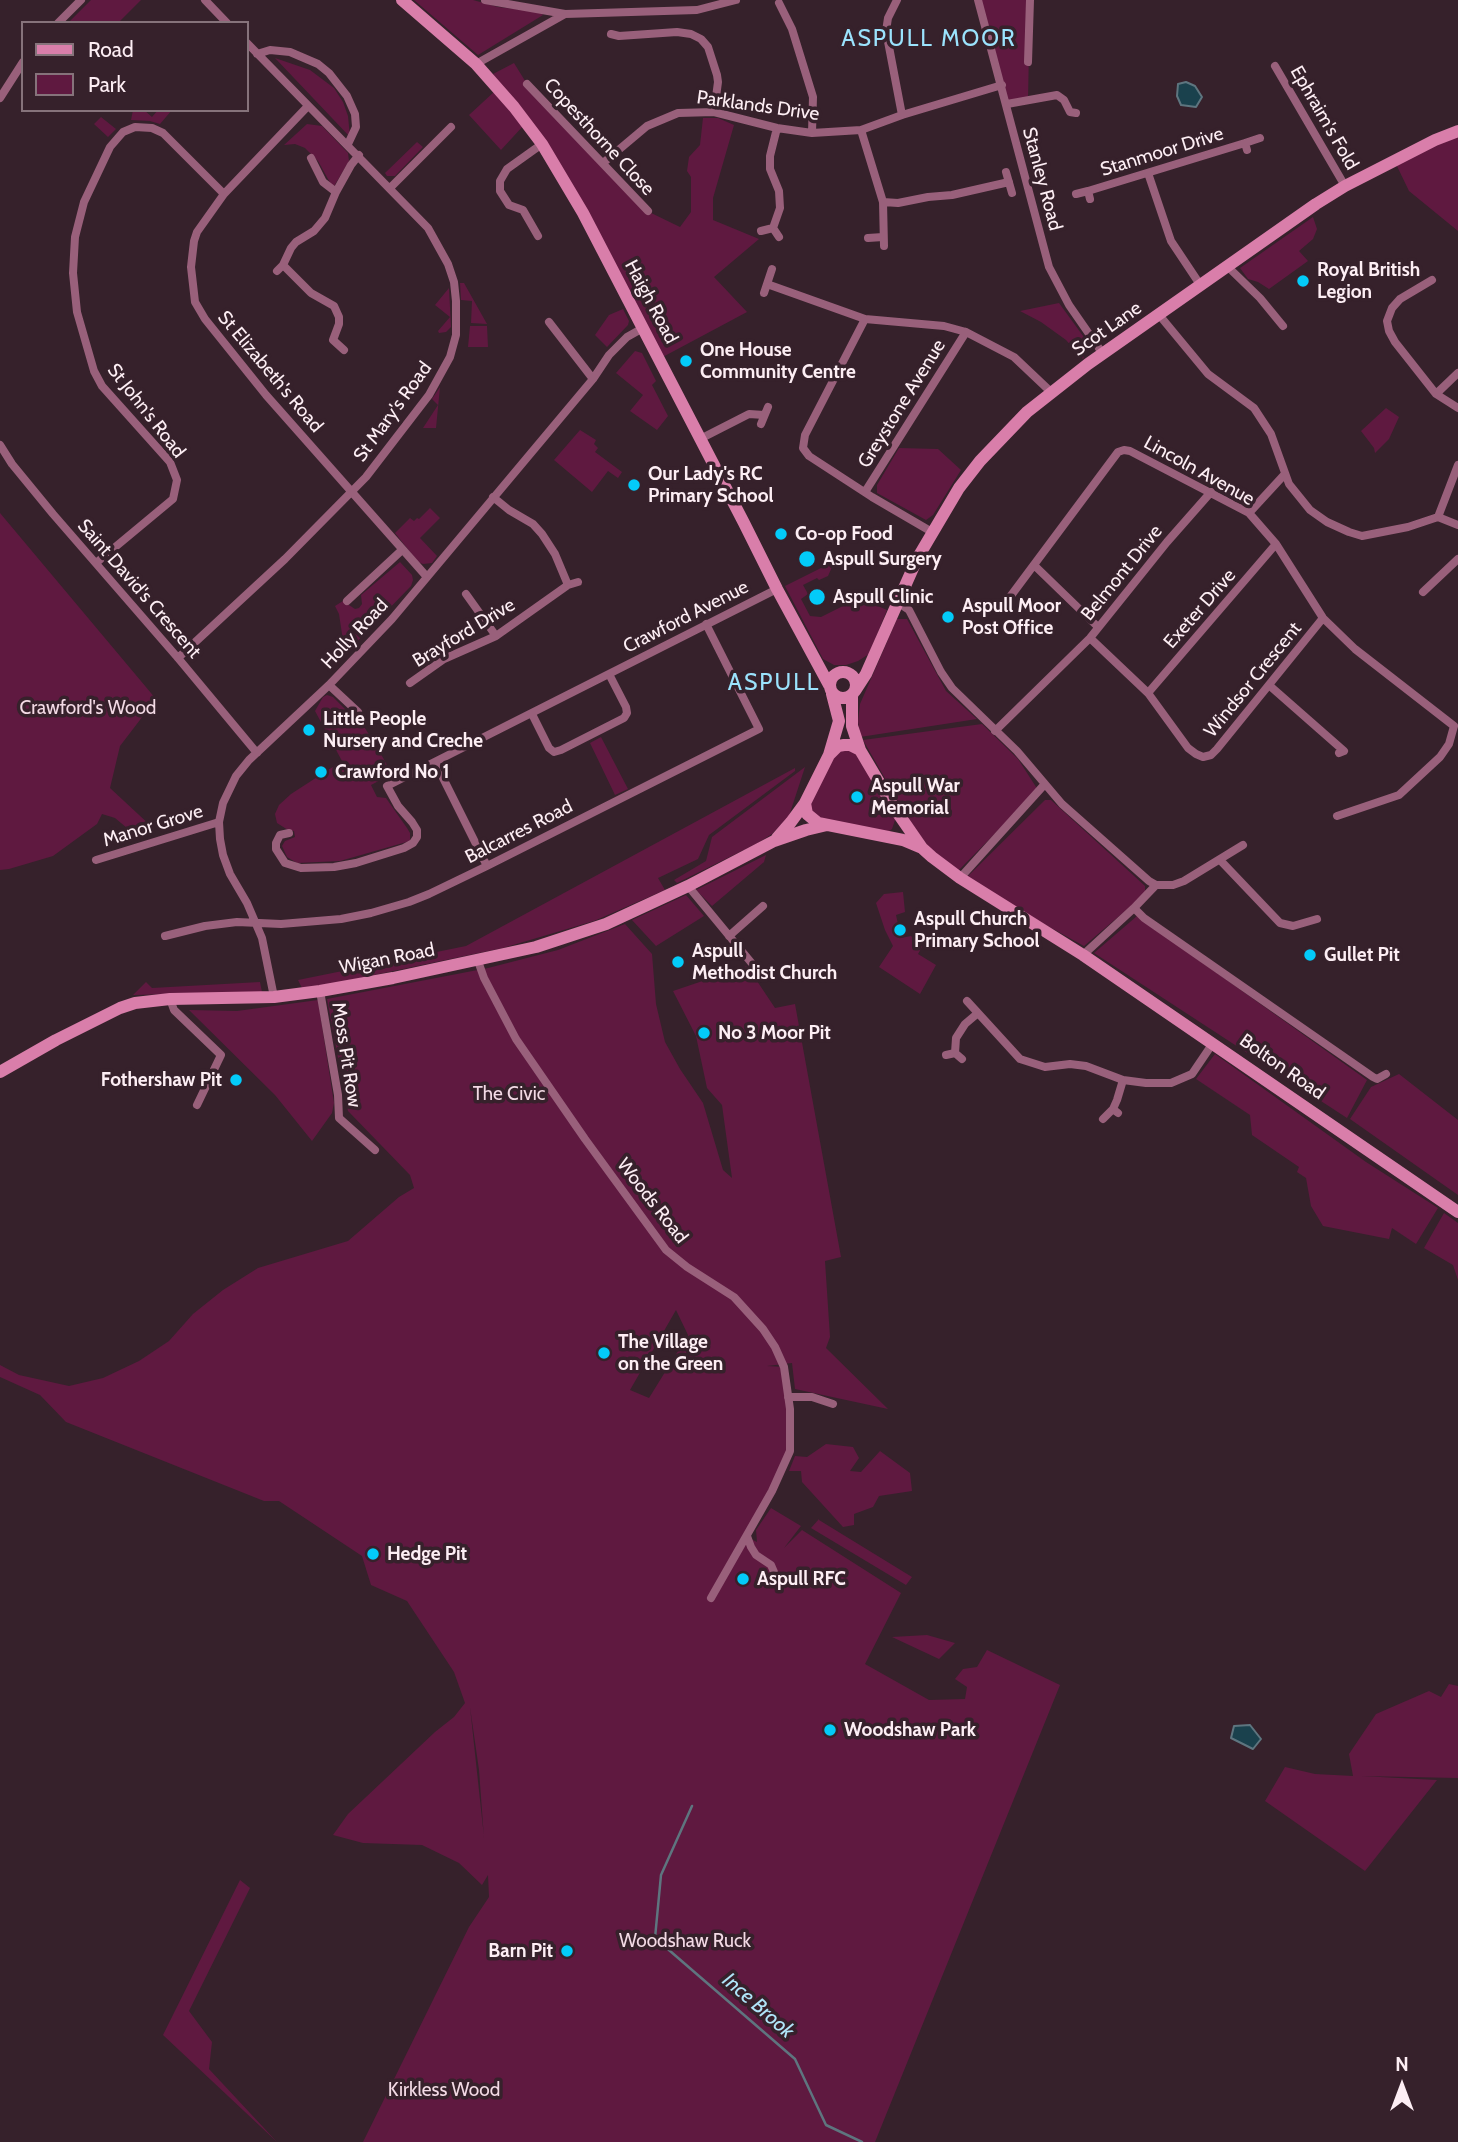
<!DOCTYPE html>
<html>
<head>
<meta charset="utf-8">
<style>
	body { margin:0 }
	#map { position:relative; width:1458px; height:2142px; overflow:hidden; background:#36212b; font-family:Cabin,sans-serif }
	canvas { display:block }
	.legend { position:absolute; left:21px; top:21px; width:228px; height:91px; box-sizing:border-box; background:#36212b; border:2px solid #86737b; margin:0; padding:9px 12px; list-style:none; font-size:21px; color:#fdeef4 }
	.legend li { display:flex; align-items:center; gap:14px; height:35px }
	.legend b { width:35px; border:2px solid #86737b }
	.north { position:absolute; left:1367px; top:2051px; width:70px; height:70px; -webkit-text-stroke:5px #36212b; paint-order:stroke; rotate:0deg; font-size:19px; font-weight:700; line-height:28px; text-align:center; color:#fdeef4 }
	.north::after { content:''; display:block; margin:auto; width:24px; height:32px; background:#fdeef4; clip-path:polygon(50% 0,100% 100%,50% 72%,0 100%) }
</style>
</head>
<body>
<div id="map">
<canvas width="1458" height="2142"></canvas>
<ul class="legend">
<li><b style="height:9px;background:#d97eaa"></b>Road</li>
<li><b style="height:19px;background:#5f1940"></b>Park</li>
</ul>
<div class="north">N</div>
</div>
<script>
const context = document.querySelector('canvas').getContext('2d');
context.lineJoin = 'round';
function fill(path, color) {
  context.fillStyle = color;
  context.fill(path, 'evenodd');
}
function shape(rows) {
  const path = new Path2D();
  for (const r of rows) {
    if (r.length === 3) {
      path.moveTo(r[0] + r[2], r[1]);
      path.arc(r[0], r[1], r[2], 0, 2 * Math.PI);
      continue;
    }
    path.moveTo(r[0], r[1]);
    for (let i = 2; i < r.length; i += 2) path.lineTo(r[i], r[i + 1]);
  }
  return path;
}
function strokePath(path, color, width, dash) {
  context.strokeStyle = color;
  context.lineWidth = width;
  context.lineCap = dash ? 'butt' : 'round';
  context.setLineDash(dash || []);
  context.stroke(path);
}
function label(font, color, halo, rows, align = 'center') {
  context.font = font + ' Cabin,sans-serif';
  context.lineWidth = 7;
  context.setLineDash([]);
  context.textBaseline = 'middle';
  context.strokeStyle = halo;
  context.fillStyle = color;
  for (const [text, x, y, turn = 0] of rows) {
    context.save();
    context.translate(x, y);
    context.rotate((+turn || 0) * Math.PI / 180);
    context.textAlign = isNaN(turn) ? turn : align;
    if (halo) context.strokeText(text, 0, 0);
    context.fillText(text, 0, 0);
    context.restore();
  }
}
const green = shape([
	[91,0,141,0,118,23,68,23],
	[414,0,473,0,498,7,540,12,543,15,478,55],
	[978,0,1030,0,1028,100,1007,104],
	[275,58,310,70,334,88,343,102,348,116,350,137],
	[514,63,527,84,647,211,680,227,691,212,691,177,687,171,689,157,700,145,703,118,718,118,734,125,713,198,713,220,759,239,714,277,747,312,659,359,583,213,493,74],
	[495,91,524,125,501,150,469,115],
	[133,110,144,110,152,117,158,110,172,110,160,124,150,121,131,120],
	[101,117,116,129,108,137,94,124],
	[307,124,322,126,348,153,349,161,333,188,318,161,305,148,295,144,284,145],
	[1458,134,1458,231,1409,191,1395,162],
	[417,142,423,147,395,176,387,176,385,173],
	[1313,217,1317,229,1313,239,1299,251,1308,261,1269,289,1258,282,1248,279,1240,268],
	[460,283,464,283,487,324,471,323,472,301,461,300],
	[449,288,451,327,446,332,439,333,438,331,450,317,435,305],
	[1059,303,1086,340,1086,352,1083,359,1066,340,1041,322,1020,311],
	[623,309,629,321,628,325,607,347,595,335,609,315],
	[470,326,487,326,488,347,468,347],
	[635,351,642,353,656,381,652,385,668,416,657,430,630,411,643,395,616,373],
	[440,387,436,428,423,428,438,405,432,399],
	[1386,408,1399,417,1389,439,1375,453,1374,448,1361,431],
	[580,430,596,440,594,444,598,448,595,452,622,472,618,478,608,471,592,492,554,460],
	[899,448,938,449,961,470,933,515,926,520,877,493,877,485],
	[430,508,440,518,420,538,437,556,432,563,423,564,418,562,395,533,410,518,414,521,417,518,419,519],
	[0,513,156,699,120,746,110,788,152,827,133,833,115,818,102,814,97,824,53,856,9,869,0,870],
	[400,562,412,575,413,580,411,586,345,654,339,614,335,606,343,601,355,609,359,608,362,604,361,595],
	[829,564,832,567,828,576,819,580,817,578,803,585,808,594,801,599,810,616,821,617,859,598,887,610,869,654,858,661,846,665,834,665,823,659,785,586],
	[897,619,907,619,946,691,977,719,860,737,858,721,860,704],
	[327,695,333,697,348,712,361,722,377,747,392,774,371,785,377,797,386,798,407,828,410,833,410,841,340,861,297,863,287,857,282,846,285,841,295,837,294,831,288,830,277,823,275,814,279,805,291,794,342,761,315,711,323,697],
	[982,724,1018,759,1038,790,957,872,928,846,907,817,863,740],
	[601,737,628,789,615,795,590,743],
	[850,745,896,817,892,829,888,832,810,818,808,794,829,755],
	[805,767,789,816,772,834,758,843,677,883,674,880,706,861,712,837],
	[795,768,795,771,709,835,698,859,658,878,665,890,594,921,503,948,303,990,298,980,466,946],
	[1045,800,1051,800,1145,886,1145,894,1084,946,993,896,965,879],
	[766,855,764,862,712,906,696,890],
	[903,892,905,912,896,915,901,938,911,936,922,947,918,954,936,965,920,994,879,967,893,946,885,930,876,903,884,894],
	[686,895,704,916,656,946,632,920],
	[1137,916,1367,1080,1347,1118,1094,953],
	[625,924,652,954,656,1004,665,1042,680,1069,703,1103,723,1170,732,1178,722,1105,707,1088,696,1036,673,991,747,966,775,1008,795,1004,841,1257,825,1261,830,1337,826,1348,888,1409,795,1389,792,1363,767,1366,784,1367,790,1451,747,1537,757,1542,756,1530,771,1508,801,1526,784,1548,802,1530,901,1593,865,1664,929,1700,965,1699,967,1687,955,1679,963,1669,977,1667,987,1650,1060,1685,875,2142,363,2142,469,1927,489,1897,488,1875,482,1885,459,1863,422,1845,363,1843,333,1835,348,1814,435,1732,454,1717,465,1703,454,1672,407,1601,371,1585,362,1556,279,1501,264,1501,66,1422,40,1395,0,1377,0,1365,19,1375,69,1386,103,1378,139,1361,169,1341,193,1314,223,1290,258,1268,348,1241,399,1197,414,1188,410,1175,348,1111,327,999,488,968,558,950],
	[676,1310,688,1335,649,1398,630,1390],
	[470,1707,479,1770,484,1838,484,1837],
	[146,982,152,988,260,982,262,992,133,995],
	[318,1000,334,1103,332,1113,312,1141,275,1095,189,1010,237,1011],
	[1215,1054,1366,1162,1438,1208,1416,1244,1392,1228,1389,1239,1323,1226,1311,1206,1306,1178,1297,1172,1299,1167,1252,1135,1250,1115,1196,1079],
	[1399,1074,1458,1120,1458,1195,1350,1119,1371,1087],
	[1444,1213,1458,1223,1458,1280,1453,1265,1424,1248],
	[826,1444,853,1447,859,1458,850,1471,861,1472,880,1451,910,1473,912,1491,879,1496,873,1507,854,1514,854,1525,843,1527,802,1482,801,1471,789,1471,795,1456,807,1457],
	[819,1519,819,1520,912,1577,906,1585,811,1528],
	[927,1635,955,1643,939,1659,892,1637],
	[1449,1684,1458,1686,1458,1778,1361,1776,1437,1780,1365,1871,1265,1801,1285,1767,1315,1774,1353,1776,1349,1754,1376,1714,1429,1691,1441,1697],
	[240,1880,250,1888,189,2011,212,2042,209,2069,277,2142,163,2035]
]);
const water = shape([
	[1186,82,1195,86,1202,97,1196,107,1181,105,1177,96,1178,84,1186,82],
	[1250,1725,1261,1739,1253,1749,1231,1738,1234,1726,1250,1725]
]);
const stream = shape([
	[692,1806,661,1875,655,1938,795,2059,826,2125,862,2142]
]);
const street = shape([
	[205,0,227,23],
	[485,0,565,14],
	[897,0,888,18,886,31,902,115],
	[978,0,1049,267,1069,305,1103,354],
	[779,3,792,29,813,97,812,133],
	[58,23,81,0],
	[611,34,619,36,677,32,691,34,701,39,708,47,717,75,718,82,714,112],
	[257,54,270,50,290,52,318,64,329,73,347,96,355,114,356,127,348,144],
	[1028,62,1030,0],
	[476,64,565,14,697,10,736,0],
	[1275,66,1345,186],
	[527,84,648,211],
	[0,98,23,62],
	[1007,104,1057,95,1064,100,1070,112,1076,113],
	[308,106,224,194,197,232,194,241,191,267,195,302,205,319,266,395,427,577],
	[861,130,883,202,884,246],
	[1247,150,1245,143,1260,138],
	[311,158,323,182,336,192],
	[603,163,647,126,678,113,714,112,777,128,812,133,861,130,902,115,1002,85],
	[1006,172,1012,193],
	[1148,173,1171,241,1201,286],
	[390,188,451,127],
	[1088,191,1245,143],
	[1076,194,1088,191,1090,199],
	[883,202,898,203,928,197,952,195,1009,182],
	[773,228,780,208,779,191,770,169,770,156,777,128],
	[761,231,773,228,779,237],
	[538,236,523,210,509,205,500,191,500,181,507,169,542,144],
	[868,238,883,237],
	[283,265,291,248,296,242,314,231,325,218,336,192,351,165,359,155],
	[1228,267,1260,298,1283,326],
	[277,271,283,265,311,293,334,306,339,317,339,324,333,340,344,350],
	[1432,280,1400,299,1392,308,1387,321,1389,331,1395,342,1436,394,1458,408],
	[767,284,865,319,944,326,966,332,1014,357,1051,392],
	[764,293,772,269],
	[1160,316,1208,374,1254,408,1271,434,1289,484,1310,510,1327,522,1349,532,1362,536,1408,527,1438,517],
	[865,319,805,435,803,448,809,456,872,497,932,532],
	[549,322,593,379],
	[1436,394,1458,373],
	[761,424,768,407],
	[700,439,749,414,764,415],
	[0,445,12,464,53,514,178,658,257,753],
	[865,492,966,332],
	[493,497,509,510,533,524,542,534,555,554,568,585],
	[1249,513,1284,475],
	[1438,517,1458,465],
	[1438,517,1458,525],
	[96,563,173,499,177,480,170,462,102,386,94,371,77,312,73,273,75,237,84,202,110,147,123,132,135,127,152,128,163,133,224,194],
	[1035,566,1098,627],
	[1423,592,1458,559],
	[466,594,496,636],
	[347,601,402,550],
	[897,602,909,610,941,672,952,688,1017,751,1062,804,1149,881,1156,885,1134,908,1144,918,1373,1077,1377,1079,1386,1074],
	[1001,609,1118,452,1124,450,1130,451,1249,513,1276,544,1323,618,1355,649,1454,726],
	[1090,638,1148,693,1188,748,1196,754,1203,757,1211,755,1217,749,1323,618],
	[178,658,285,559,366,477,429,395,450,357,456,335,456,301,454,282,448,264,428,228,247,43],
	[410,683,444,659,496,636,568,585,578,582],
	[329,685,358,712],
	[1270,686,1344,751,1339,753],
	[1148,693,1276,544],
	[532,714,549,748,554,752,561,750,624,718,627,713,626,707,609,674],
	[995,731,1090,638,1167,542,1211,492],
	[435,762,487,866],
	[1337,816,1399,795,1440,757,1449,744,1454,726],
	[289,833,280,835,276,843,276,849,285,863,301,868,334,867,356,863,404,848,413,843,417,837,417,830,412,822,398,806,387,786,777,589],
	[96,860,219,822],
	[1220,860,1280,923,1293,926,1317,919],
	[960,878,1044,785],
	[1156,885,1173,885,1184,881,1243,845],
	[688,886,759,972],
	[165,936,205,926,237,922,281,924,341,919,371,913,409,902,429,894,487,866,759,729,706,624],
	[729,936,763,906],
	[1083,955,1134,908],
	[478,961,484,978,516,1039,585,1139,666,1250,687,1267,734,1297,763,1329,775,1347,784,1367,790,1409,790,1451,772,1491,711,1598],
	[320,991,338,1095,339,1118,375,1150],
	[274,997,262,938,247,903,230,874,223,855,220,839,219,822,223,803,236,776,249,760,329,685,392,619,593,379,609,355,627,337,643,328],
	[170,999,174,1010,221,1055,197,1105],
	[967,1001,1020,1059,1045,1067,1070,1064,1086,1066,1123,1080,1146,1083,1171,1083,1192,1074,1213,1043],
	[955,1053,956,1038,965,1024,978,1013],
	[946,1055,955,1053,962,1059],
	[1113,1109,1117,1100,1123,1080],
	[1103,1119,1113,1109,1118,1113],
	[788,1397,812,1397,833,1404],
	[747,1536,751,1547,756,1555,771,1565,774,1572]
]);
const secondary = shape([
	[402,0,476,64,514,107,542,144,583,213,744,523,777,589,829,685],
	[843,685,13],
	[855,691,866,674,917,559,959,488,980,461,1027,412,1088,364,1316,204,1345,186,1435,140,1458,131],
	[852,695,852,726,860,750,895,809,922,848,932,857,960,878,1083,955,1458,1212],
	[829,755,838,746,844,745,850,745,860,750],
	[805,803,807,814,818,823,903,840,922,848],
	[777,838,791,822,805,803,829,755,839,721,832,694],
	[0,1072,56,1040,120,1008,135,1003,170,999,274,997,320,991,393,978,536,947,606,924,688,886,774,841,806,830,827,825]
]);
const markers = [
	[1303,281,7,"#03cbf9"],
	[686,361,7,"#03cbf9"],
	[634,485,7,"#03cbf9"],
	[781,534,7,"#03cbf9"],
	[807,559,9,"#03cbf9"],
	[817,597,9,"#03cbf9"],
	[948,617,7,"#03cbf9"],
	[309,730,7,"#03cbf9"],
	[321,772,7,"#03cbf9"],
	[857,797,7,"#03cbf9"],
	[900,930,7,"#03cbf9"],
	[1310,955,7,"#03cbf9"],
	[678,962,7,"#03cbf9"],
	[704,1033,7,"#03cbf9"],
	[236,1080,7,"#03cbf9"],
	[604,1353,7,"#03cbf9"],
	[373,1554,7,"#03cbf9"],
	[743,1579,7,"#03cbf9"],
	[830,1730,7,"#03cbf9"],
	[567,1951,7,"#03cbf9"]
];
const streetNames = [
	["Parklands Drive",758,106,8],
	["Ephraim's Fold",1324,118,60],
	["Copesthorne Close",599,137,47],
	["Stanmoor Drive",1162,152,-17],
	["Stanley Road",1042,179,75],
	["Haigh Road",651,302,62],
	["Scot Lane",1107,329,-35],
	["St Elizabeth's Road",270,372,50],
	["Greystone Avenue",902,404,-58],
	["St John's Road",146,411,52],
	["St Mary's Road",393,412,-54],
	["Lincoln Avenue",1199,471,29],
	["Belmont Drive",1122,573,-51],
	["Saint David's Crescent",139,589,49],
	["Exeter Drive",1200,609,-49],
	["Crawford Avenue",686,617,-27],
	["Brayford Drive",464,633,-31],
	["Holly Road",355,634,-47],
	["Windsor Crescent",1253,680,-51],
	["Manor Grove",153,826,-17],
	["Balcarres Road",519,832,-27],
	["Wigan Road",387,959,-11],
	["Moss Pit Row",346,1055,81],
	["Bolton Road",1282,1067,35],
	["Woods Road",652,1201,52]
];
const poiNames = [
	["Royal British",1317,270],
	["Legion",1317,292],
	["One House",700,350],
	["Community Centre",700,372],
	["Our Lady's RC",648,474],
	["Primary School",648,496],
	["Co-op Food",795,534],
	["Aspull Surgery",823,559],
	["Aspull Clinic",833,597],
	["Aspull Moor",962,606],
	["Post Office",962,628],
	["Little People",323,719],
	["Nursery and Creche",323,741],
	["Crawford No 1",335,772],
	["Aspull War",871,786],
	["Memorial",871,808],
	["Aspull Church",914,919],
	["Primary School",914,941],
	["Aspull",692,951],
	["Methodist Church",692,973],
	["Gullet Pit",1324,955],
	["No 3 Moor Pit",718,1033],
	["Fothershaw Pit",222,1080,"right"],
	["The Village",618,1342],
	["on the Green",618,1364],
	["Hedge Pit",387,1554],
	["Aspull RFC",757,1579],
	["Woodshaw Park",844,1730],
	["Barn Pit",553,1951,"right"]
];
const parkNames = [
	["Crawford's Wood",88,708],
	["The Civic",509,1094],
	["Woodshaw Ruck",685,1941],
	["Kirkless Wood",444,2090]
];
const waterNames = [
	["Ince Brook",758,2006,41]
];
const quarterNames = [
	["ASPULL MOOR",929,39],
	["ASPULL",774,683]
];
fill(green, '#5f1940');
fill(water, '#1a414d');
strokePath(water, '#5e757f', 2);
strokePath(stream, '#5e757f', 2.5);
strokePath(street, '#99607b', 8);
strokePath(secondary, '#d97eaa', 12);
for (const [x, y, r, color] of markers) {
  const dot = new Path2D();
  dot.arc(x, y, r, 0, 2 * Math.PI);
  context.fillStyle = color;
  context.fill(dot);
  strokePath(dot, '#36212b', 2.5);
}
label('19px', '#fdeef4', '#36212b', streetNames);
label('bold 19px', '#fdeef4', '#36212b', poiNames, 'left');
label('19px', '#f3dae5', '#36212b', parkNames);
label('italic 21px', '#b0e5f9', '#36212b', waterNames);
context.letterSpacing = '2px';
label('23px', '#9be3fd', '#36212b', quarterNames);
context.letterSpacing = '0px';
</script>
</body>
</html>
